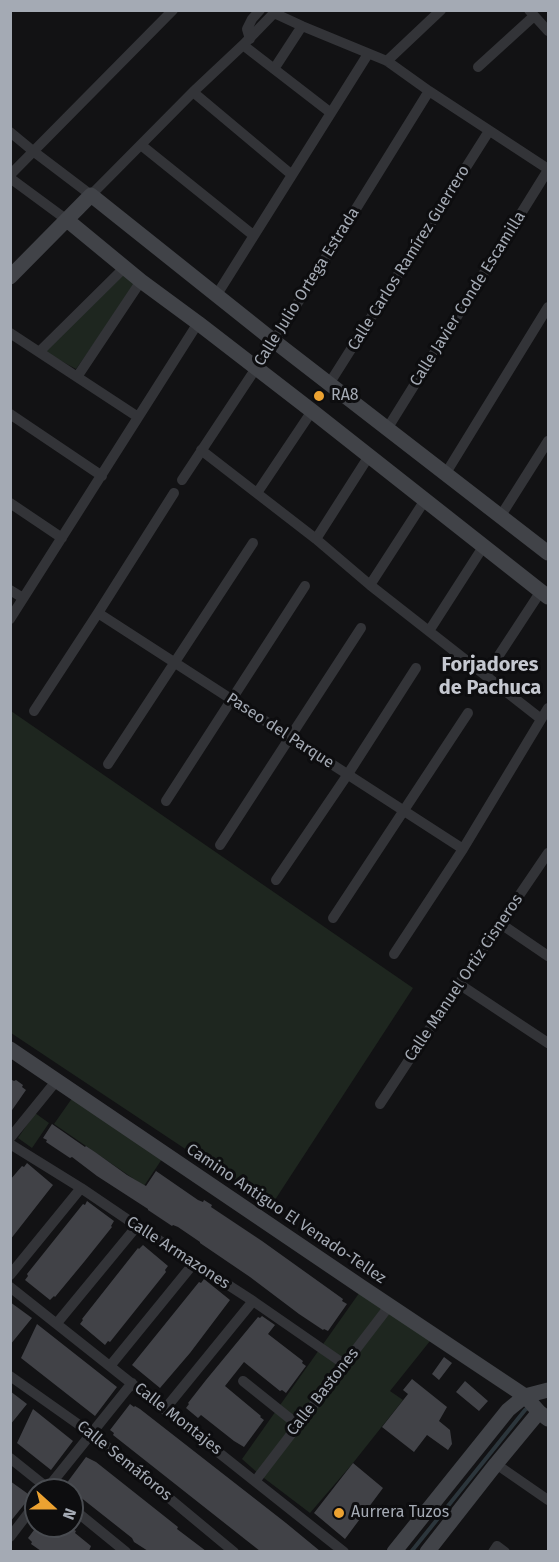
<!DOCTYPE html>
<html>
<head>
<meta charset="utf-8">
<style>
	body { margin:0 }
	#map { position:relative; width:559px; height:1562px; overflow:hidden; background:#121214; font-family:"Fira Sans",sans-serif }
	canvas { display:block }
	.frame { position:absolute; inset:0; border:12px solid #a4aab4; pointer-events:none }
	.north { position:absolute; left:24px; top:1478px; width:60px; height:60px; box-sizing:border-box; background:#0d0d0f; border:2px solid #494c51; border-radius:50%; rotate:111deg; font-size:16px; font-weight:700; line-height:24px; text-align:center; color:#a4aab4 }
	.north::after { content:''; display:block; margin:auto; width:21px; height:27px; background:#eca231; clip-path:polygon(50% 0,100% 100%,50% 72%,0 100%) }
</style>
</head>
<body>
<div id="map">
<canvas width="559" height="1562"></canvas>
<div class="frame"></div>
<div class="north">N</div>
</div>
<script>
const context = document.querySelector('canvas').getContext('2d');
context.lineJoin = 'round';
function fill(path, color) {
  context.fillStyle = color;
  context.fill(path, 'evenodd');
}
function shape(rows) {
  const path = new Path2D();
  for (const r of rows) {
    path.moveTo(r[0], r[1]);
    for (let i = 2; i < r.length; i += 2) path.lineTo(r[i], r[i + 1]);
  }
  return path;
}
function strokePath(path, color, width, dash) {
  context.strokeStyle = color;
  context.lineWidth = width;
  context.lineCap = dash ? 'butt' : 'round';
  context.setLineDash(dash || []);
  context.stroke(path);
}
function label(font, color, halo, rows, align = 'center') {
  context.font = font + ' "Fira Sans",sans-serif';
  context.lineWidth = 6;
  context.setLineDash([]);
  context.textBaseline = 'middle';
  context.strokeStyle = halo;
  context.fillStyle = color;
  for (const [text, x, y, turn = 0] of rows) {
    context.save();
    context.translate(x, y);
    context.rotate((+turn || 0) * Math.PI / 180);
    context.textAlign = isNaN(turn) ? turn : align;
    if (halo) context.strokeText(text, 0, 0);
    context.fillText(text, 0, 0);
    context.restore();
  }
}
const green = shape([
	[123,271,138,282,76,369,43,351],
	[11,711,413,988,271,1206,11,1033],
	[75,1094,164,1156,144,1186,54,1124],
	[35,1113,49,1123,32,1148,18,1138],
	[362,1289,434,1336,390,1391,403,1400,353,1463,310,1513,260,1475,242,1459]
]);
const stream = shape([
	[411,1552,525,1410,530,1406]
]);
const building = shape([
	[10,1079,14,1081,16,1080,23,1085,22,1087,26,1090,10,1113],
	[52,1124,85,1147,86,1146,95,1152,127,1175,146,1186,156,1171,198,1200,203,1202,204,1200,212,1205,211,1207,262,1241,343,1299,342,1301,347,1304,328,1331,324,1329,323,1330,299,1314,250,1277,200,1243,200,1242,178,1227,173,1225,172,1226,148,1210,148,1209,97,1176,72,1157,70,1158,46,1142,47,1140,43,1138],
	[27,1163,53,1185,10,1240,10,1180,22,1166,24,1167],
	[87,1201,114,1221,111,1226,112,1227,84,1262,55,1297,54,1296,50,1300,25,1280,28,1276,27,1274,83,1204,85,1205],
	[143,1245,168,1266,165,1270,166,1272,110,1342,108,1341,105,1345,80,1324,83,1320,82,1319,138,1248,139,1249],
	[204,1279,230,1300,190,1353,160,1388,132,1365,199,1282,201,1283],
	[10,1302,32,1318,10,1345],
	[262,1316,275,1325,268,1334,303,1361,302,1363,306,1366,286,1393,282,1390,280,1391,244,1362,225,1386,261,1416,260,1417,264,1420,244,1447,234,1441,201,1415,198,1418,186,1408,189,1404,188,1403,206,1380,258,1317,260,1318],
	[37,1324,117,1387,95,1416,21,1358],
	[444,1357,452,1363,439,1380,432,1374],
	[412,1379,447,1407,439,1421,450,1430,452,1444,448,1450,427,1435,414,1452,382,1427,408,1394,403,1390],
	[465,1381,488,1401,479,1411,456,1392],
	[10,1391,27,1404,10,1425],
	[130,1404,134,1407,135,1406,140,1409,286,1523,320,1551,260,1551,246,1540,113,1435,114,1433,110,1430],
	[33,1409,73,1441,51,1470,17,1443],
	[86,1457,96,1462,178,1527,177,1529,206,1551,148,1551,134,1542,132,1538,70,1489,70,1487,66,1484],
	[353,1463,383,1488,345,1539,314,1513],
	[10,1481,31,1496,10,1522],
	[37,1526,68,1526,76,1531,75,1533,91,1546,89,1551,41,1551,31,1544,32,1542,28,1538]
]);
const street = shape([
	[529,10,548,31],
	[274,13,302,26,387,61,429,91,548,169],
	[250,39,247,29,252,19,260,10],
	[243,45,331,113],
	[387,61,441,10],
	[478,67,534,16],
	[274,69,302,26],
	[193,92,292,175],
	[10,132,33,151,91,195,193,92,243,45,277,10],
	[141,145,253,235],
	[10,175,173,10],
	[10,178,67,220],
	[216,296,368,54],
	[10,333,138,417],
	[39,352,124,268],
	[77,377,141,281],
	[329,384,489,131],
	[10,414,102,476],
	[387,429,548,170],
	[201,450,316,539,370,585,541,719],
	[446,473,548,307],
	[182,480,274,341,429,91],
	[257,493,312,411],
	[10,503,62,538],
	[500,517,548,441],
	[316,539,369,456],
	[370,585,425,500],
	[10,590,23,598],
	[98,613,463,849],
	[10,619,198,323],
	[429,631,483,547],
	[486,675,541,591],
	[34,711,98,613,174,493],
	[108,764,253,543],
	[166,801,305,586],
	[220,845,361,628],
	[276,880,348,774,416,668],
	[333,918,468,713],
	[501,924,548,956],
	[394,954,463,849,548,708],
	[459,984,548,1043],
	[380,1104,459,984,548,853],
	[10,1138,57,1080],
	[10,1144,81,1188,137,1226,253,1301,344,1364],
	[10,1275,81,1188],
	[10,1287,344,1552],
	[57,1323,137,1226],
	[110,1366,194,1263],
	[10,1376,92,1434,234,1552],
	[243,1381,298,1425],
	[165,1409,253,1301],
	[10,1458,50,1490],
	[496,1464,548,1500],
	[256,1480,390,1305],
	[46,1490,132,1383],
	[72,1508,126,1552],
	[10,1537,36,1503],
	[493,1552,497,1546,505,1552]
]);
const secondary = shape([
	[67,220,141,281,198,323,312,411,548,597],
	[10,277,91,195,274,341,548,553],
	[10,1049,363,1288,525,1396,539,1412,548,1419],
	[394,1552,508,1410,525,1396,548,1390],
	[427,1552,496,1464,539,1412]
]);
const markers = [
	[319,396,6,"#eca231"],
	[339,1513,6,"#eca231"]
];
const streetNames = [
	["Calle Carlos Ramírez Guerrero",409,258,-58],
	["Calle Julio Ortega Estrada",307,287,-58],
	["Calle Javier Conde Escamilla",468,299,-58],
	["Paseo del Parque",280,731,33],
	["Calle Manuel Ortiz Cisneros",464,978,-56],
	["Camino Antiguo El Venado-Tellez",286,1214,34],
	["Calle Armazones",178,1253,33],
	["Calle Bastones",323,1392,-52],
	["Calle Montajes",178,1419,38],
	["Calle Semáforos",124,1461,39]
];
const poiNames = [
	["RA8",331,396],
	["Aurrera Tuzos",351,1513]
];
const quarterNames = [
	["Forjadores",490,665],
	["de Pachuca",490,688]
];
fill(green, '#1e261f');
strokePath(stream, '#2c363c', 4);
fill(building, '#414247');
strokePath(street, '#333438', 10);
strokePath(secondary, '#414348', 15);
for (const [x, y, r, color] of markers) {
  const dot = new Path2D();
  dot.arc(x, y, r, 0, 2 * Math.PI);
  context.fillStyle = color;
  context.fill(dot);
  strokePath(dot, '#0d0d0f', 2);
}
label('16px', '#a4aab4', '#0d0d0f', streetNames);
label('16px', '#a4aab4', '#0d0d0f', poiNames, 'left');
label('bold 20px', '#c5c8d0', '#0d0d0f', quarterNames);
</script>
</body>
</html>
